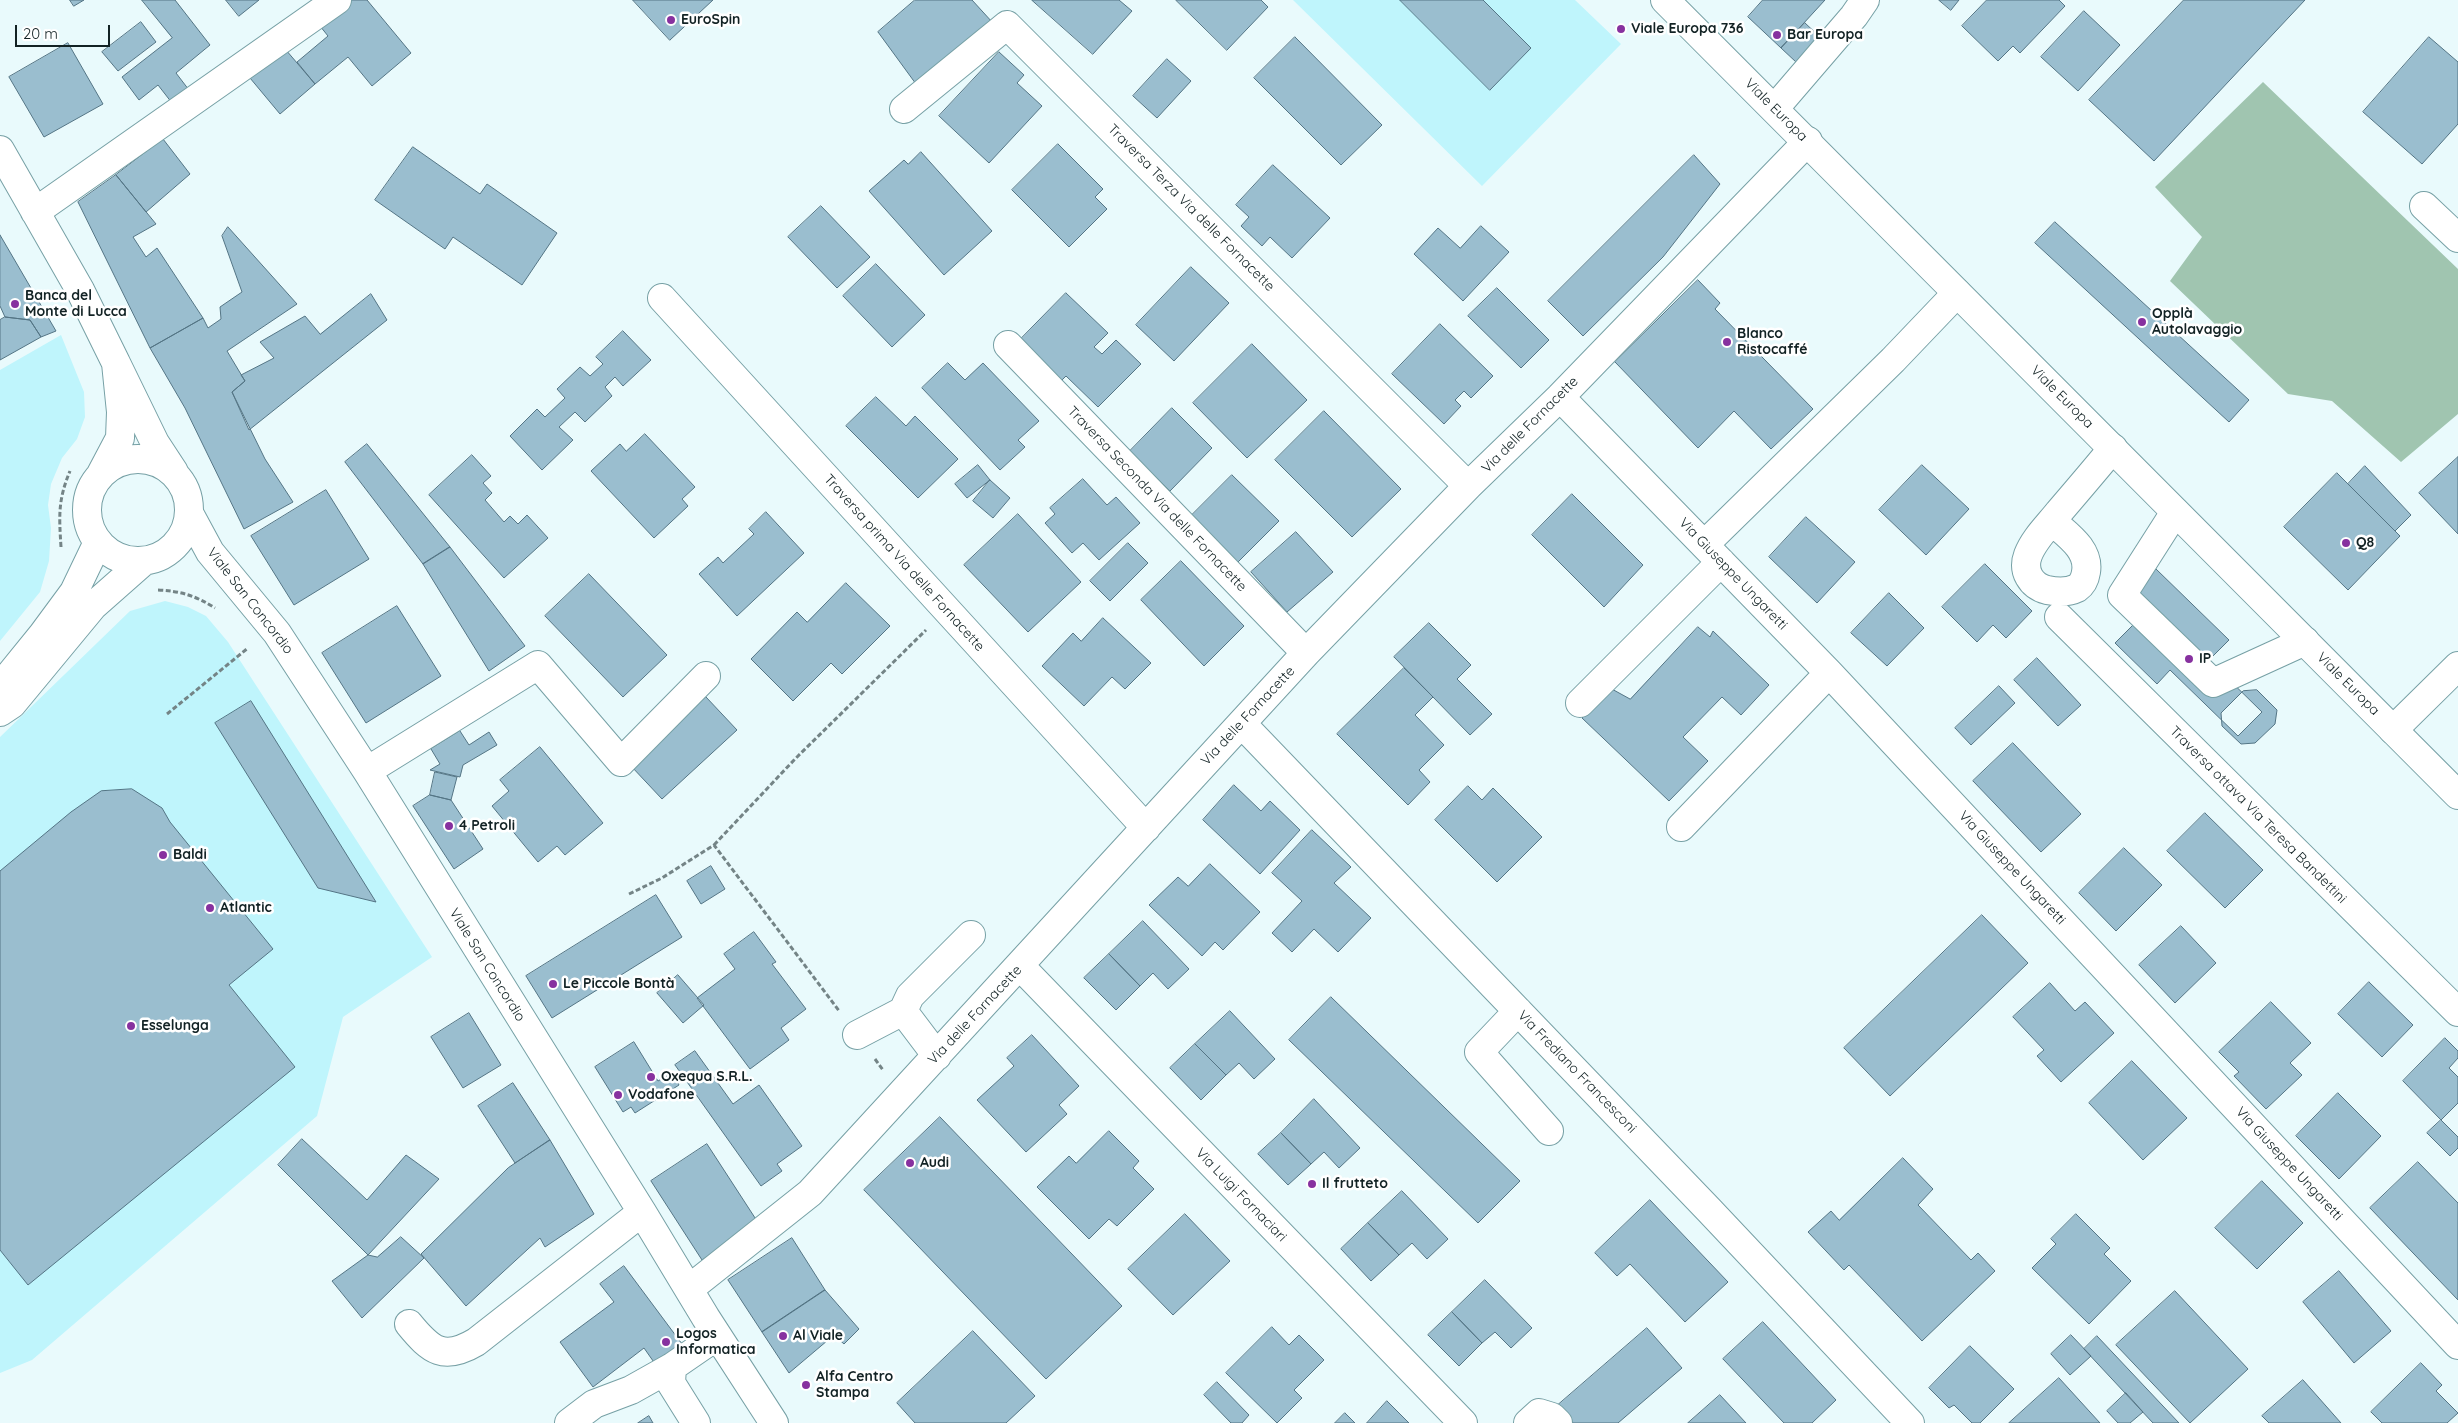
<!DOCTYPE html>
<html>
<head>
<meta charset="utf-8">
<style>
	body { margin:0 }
	#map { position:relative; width:2458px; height:1423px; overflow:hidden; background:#e9fafc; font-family:Quicksand,sans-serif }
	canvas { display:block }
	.scale { position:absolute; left:15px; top:25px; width:95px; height:22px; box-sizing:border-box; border:2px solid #122224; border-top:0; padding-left:6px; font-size:15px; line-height:18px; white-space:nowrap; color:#122224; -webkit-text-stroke:4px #fff; paint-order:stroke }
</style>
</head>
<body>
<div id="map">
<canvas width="2458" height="1423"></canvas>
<div class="scale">20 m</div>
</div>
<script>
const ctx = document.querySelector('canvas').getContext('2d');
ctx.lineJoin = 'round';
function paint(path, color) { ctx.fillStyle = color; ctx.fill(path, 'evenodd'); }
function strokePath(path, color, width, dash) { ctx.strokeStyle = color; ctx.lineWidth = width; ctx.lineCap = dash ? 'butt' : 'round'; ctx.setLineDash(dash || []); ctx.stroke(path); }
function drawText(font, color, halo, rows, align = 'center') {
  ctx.font = font + ' Quicksand,sans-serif'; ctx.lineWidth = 5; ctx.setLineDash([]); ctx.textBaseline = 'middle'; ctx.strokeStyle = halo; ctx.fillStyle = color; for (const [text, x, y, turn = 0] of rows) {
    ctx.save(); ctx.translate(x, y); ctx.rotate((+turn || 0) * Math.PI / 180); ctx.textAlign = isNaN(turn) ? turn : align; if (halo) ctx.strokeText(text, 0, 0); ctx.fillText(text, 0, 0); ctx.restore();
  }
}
const built = new Path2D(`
	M 1293,0 L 1575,0 L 1621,44 L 1482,186 Z
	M 61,335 L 84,392 L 85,417 L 77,439 L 62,458 L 51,484 L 48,505 L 51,528 L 49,561 L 40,592 L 0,641 L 0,370 Z
	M 165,601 L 188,607 L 206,616 L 228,642 L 432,957 L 343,1017 L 317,1116 L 32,1360 L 0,1373 L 0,737 L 130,611 Z`);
const forest = new Path2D(`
	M 2263,82 L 2458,269 L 2458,414 L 2401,462 L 2332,401 L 2288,394 L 2170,281 L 2202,237 L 2155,187 Z`);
const building = new Path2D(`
	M 70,0 L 84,0 L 74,6 Z
	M 142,0 L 175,0 L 210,45 L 176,73 L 189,90 L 172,103 L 158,85 L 139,100 L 122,77 L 172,38 Z
	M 226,0 L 259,0 L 239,16 Z
	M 351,0 L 367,0 L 411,53 L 372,86 L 348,57 L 315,84 L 297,62 L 328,36 L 320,26 Z
	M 633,0 L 713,0 L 670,40 Z
	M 915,0 L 972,0 L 993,23 L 916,84 L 878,32 Z
	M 1032,0 L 1119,0 L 1132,11 L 1093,54 Z
	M 1176,0 L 1261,0 L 1268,7 L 1227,50 Z
	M 1400,0 L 1483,0 L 1531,48 L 1490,90 Z
	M 1763,0 L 1825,0 L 1781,48 L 1748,17 Z
	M 1939,0 L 1959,0 L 1951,10 Z
	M 1987,0 L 2059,0 L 2065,6 L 2020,53 L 2013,46 L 1998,61 L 1962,26 Z
	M 2184,0 L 2305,0 L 2154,161 L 2089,100 Z
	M 2084,11 L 2120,45 L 2078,91 L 2041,57 Z
	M 141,22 L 156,42 L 118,71 L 102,52 Z
	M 1805,23 L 1820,37 L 1796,62 L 1781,48 Z
	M 1295,37 L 1382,125 L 1341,165 L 1254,78 Z
	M 2429,37 L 2458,62 L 2458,124 L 2422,164 L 2363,112 Z
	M 68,43 L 103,104 L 44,137 L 9,77 Z
	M 280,43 L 315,84 L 280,114 L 245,72 Z
	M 999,52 L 1024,75 L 1017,83 L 1042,106 L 989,163 L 939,116 Z
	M 1167,59 L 1191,81 L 1157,118 L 1133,96 Z
	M 163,139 L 190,174 L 146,212 L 116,175 Z
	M 1058,144 L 1103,189 L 1095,197 L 1107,209 L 1069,247 L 1012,190 Z
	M 413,147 L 480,194 L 487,184 L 557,233 L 522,285 L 453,237 L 445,249 L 375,200 Z
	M 921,152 L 992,231 L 944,275 L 869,191 L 904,160 L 908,164 Z
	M 1694,155 L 1720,184 L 1663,257 L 1583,336 L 1548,301 Z
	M 1273,165 L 1330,218 L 1292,258 L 1270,237 L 1262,246 L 1241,226 L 1249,217 L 1236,205 Z
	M 116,175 L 156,224 L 133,237 L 146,257 L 157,248 L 203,318 L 150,348 L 78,202 Z
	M 821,206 L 870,257 L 837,288 L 788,237 Z
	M 2055,222 L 2249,400 L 2229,422 L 2035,243 Z
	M 1481,226 L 1509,252 L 1463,301 L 1414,254 L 1438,228 L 1460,248 Z
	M 228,227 L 297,304 L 227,351 L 245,381 L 232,392 L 265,459 L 293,502 L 244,529 L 185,408 L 150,348 L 203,318 L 208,328 L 221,319 L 220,307 L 242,292 L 222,236 Z
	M 0,235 L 56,331 L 41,337 L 30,320 L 5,317 L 0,306 Z
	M 876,264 L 925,315 L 892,347 L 843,296 Z
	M 1191,267 L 1229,303 L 1174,361 L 1136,325 Z
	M 1698,280 L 1720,303 L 1715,309 L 1813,409 L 1771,449 L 1734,411 L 1698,448 L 1615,362 Z
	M 1497,288 L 1549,340 L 1521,368 L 1468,316 Z
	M 1066,293 L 1108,333 L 1094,347 L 1102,354 L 1116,340 L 1141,364 L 1098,407 L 1066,376 L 1055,387 L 1014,346 Z
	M 371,294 L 387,320 L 249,430 L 232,392 L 245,381 L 241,375 L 274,358 L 260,342 L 305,316 L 320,334 Z
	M 5,317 L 30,320 L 41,337 L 0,360 L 0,320 Z
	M 1440,324 L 1493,376 L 1471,398 L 1464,391 L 1455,400 L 1461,406 L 1444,424 L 1392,374 Z
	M 623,331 L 651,360 L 623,386 L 615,377 L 605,387 L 612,396 L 585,422 L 575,412 L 559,427 L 573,440 L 542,470 L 510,436 L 537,409 L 545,417 L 565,398 L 557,389 L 580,367 L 590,376 L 603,364 L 596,357 Z
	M 1252,344 L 1307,400 L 1247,458 L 1193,403 Z
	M 948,363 L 965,380 L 983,363 L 1039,421 L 1018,440 L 1025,447 L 1000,470 L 922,388 Z
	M 876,397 L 906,426 L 915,416 L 958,459 L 918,498 L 846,426 Z
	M 1172,408 L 1212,448 L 1170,491 L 1130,451 Z
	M 1324,411 L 1401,489 L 1352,537 L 1275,460 Z
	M 645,434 L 695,487 L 682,499 L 688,506 L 654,538 L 591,471 L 620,444 L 626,451 Z
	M 367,444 L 450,547 L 423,564 L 345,462 Z
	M 472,455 L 491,476 L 483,483 L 492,493 L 485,500 L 504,522 L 510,516 L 518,524 L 527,515 L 548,538 L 504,578 L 429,495 Z
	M 2458,457 L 2458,534 L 2419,493 Z
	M 978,465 L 990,480 L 967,498 L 955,484 Z
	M 1922,465 L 1969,509 L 1926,555 L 1879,510 Z
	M 2365,466 L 2411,515 L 2395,531 L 2348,484 Z
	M 2337,473 L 2400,536 L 2348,590 L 2284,527 Z
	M 1232,475 L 1279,521 L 1232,568 L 1185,522 Z
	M 1083,479 L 1107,505 L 1116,497 L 1140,523 L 1099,560 L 1083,543 L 1072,553 L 1045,523 L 1055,514 L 1050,508 Z
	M 990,480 L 1010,498 L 993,518 L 973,501 Z
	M 326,490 L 369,559 L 294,605 L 251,536 Z
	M 1572,494 L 1643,565 L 1604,607 L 1532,535 Z
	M 766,512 L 804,553 L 737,616 L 699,574 L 718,557 L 723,563 L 754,534 L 749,529 Z
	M 1018,514 L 1081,582 L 1028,632 L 964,565 Z
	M 1806,517 L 1855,562 L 1817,603 L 1769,557 Z
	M 1296,532 L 1333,572 L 1287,612 L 1251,572 Z
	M 1128,543 L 1148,563 L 1110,601 L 1090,581 Z
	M 450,547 L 525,646 L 489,671 L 423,564 Z
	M 1181,561 L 1244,626 L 1204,666 L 1141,600 Z
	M 1985,564 L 2032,611 L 2006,638 L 1993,625 L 1977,642 L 1942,607 Z
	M 2156,569 L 2229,640 L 2209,660 L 2262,712 L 2238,736 L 2170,670 L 2157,684 L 2115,643 L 2141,617 L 2124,601 Z
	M 589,574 L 667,655 L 623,697 L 545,616 Z
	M 846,583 L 890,626 L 842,674 L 831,663 L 793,701 L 751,659 L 797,612 L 807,622 Z
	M 1889,593 L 1924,628 L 1887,666 L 1851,633 Z
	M 397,606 L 441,676 L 366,723 L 322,653 Z
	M 1103,618 L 1151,663 L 1125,689 L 1112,677 L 1084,706 L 1042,666 L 1073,633 L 1081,641 Z
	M 1429,623 L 1471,665 L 1457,679 L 1492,714 L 1470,735 L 1394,657 Z
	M 1698,627 L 1710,637 L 1713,631 L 1769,685 L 1741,715 L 1722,697 L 1683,737 L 1708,761 L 1669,801 L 1582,718 L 1610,688 L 1630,699 Z
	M 2037,658 L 2081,705 L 2058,726 L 2014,680 Z
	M 1404,668 L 1433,697 L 1415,715 L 1444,745 L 1419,770 L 1430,782 L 1408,805 L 1337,734 Z
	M 1999,686 L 2015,703 L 1971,745 L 1955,728 Z
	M 2257,690 L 2277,710 L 2275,724 L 2255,743 L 2241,744 L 2222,726 L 2221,713 L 2243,691 Z
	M 706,697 L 737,730 L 662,799 L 631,766 Z
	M 251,701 L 376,902 L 318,888 L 215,723 Z
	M 460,731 L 469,745 L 489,732 L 497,745 L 463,765 L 460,777 L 430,770 L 440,764 L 431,749 Z
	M 2013,743 L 2081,814 L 2041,852 L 1973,781 Z
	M 540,747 L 603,823 L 565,855 L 557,846 L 538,862 L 492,806 L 509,791 L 500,780 Z
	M 435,772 L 457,777 L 451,800 L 430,795 Z
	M 1234,785 L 1261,811 L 1270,801 L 1300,830 L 1260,874 L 1203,820 Z
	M 1468,786 L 1482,800 L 1493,788 L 1542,837 L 1497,882 L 1435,820 Z
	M 132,789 L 162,808 L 170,822 L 273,949 L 229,985 L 295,1067 L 28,1285 L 0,1250 L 0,871 L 71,812 L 101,791 Z
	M 430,795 L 451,800 L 483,849 L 454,869 L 413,806 Z
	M 2205,813 L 2263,870 L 2225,908 L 2167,851 Z
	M 1312,830 L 1351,867 L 1334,883 L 1371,918 L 1338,952 L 1314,929 L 1292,952 L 1272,933 L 1302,901 L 1272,873 Z
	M 2124,848 L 2162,885 L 2116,931 L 2079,893 Z
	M 1210,864 L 1260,912 L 1223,950 L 1215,942 L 1202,956 L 1149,905 L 1178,877 L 1188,886 Z
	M 711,866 L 725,889 L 701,904 L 687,881 Z
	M 656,895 L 682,937 L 552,1018 L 526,976 Z
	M 1982,915 L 2028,963 L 1890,1096 L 1844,1048 Z
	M 1143,921 L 1189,969 L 1168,989 L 1153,973 L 1140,986 L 1109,954 Z
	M 2181,926 L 2216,963 L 2175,1003 L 2139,965 Z
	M 754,932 L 776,962 L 772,964 L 806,1009 L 781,1028 L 789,1040 L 750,1069 L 697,998 L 735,969 L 724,954 Z
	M 1109,954 L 1140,986 L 1116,1010 L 1084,978 Z
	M 678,975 L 704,1005 L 683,1023 L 657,993 Z
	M 2369,982 L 2413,1025 L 2382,1057 L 2338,1014 Z
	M 2050,983 L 2075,1011 L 2085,1002 L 2114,1033 L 2061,1082 L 2037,1056 L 2044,1050 L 2013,1017 Z
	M 1331,997 L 1520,1181 L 1478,1223 L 1289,1040 Z
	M 2271,1002 L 2311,1043 L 2290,1063 L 2302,1075 L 2266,1109 L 2234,1076 L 2239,1072 L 2219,1052 Z
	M 1230,1011 L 1275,1059 L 1254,1079 L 1239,1063 L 1226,1075 L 1195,1044 Z
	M 469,1013 L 501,1065 L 463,1088 L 431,1037 Z
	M 1032,1035 L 1079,1086 L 1059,1105 L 1067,1114 L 1026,1152 L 977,1100 L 1014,1066 L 1007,1058 Z
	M 2445,1038 L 2458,1051 L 2458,1058 L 2449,1068 L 2458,1077 L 2458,1103 L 2441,1120 L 2403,1081 Z
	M 634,1042 L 658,1081 L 672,1073 L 679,1085 L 635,1113 L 631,1107 L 623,1112 L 595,1067 Z
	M 1195,1044 L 1226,1075 L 1201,1100 L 1170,1068 Z
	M 695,1051 L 733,1104 L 759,1085 L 802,1146 L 777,1164 L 782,1171 L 761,1186 L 675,1065 Z
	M 2132,1061 L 2187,1118 L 2143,1160 L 2089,1103 Z
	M 513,1083 L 550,1140 L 515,1163 L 478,1106 Z
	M 2338,1093 L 2381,1136 L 2339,1179 L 2296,1136 Z
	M 1314,1099 L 1360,1148 L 1339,1168 L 1324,1152 L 1311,1164 L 1281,1133 Z
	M 940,1117 L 1122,1306 L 1046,1379 L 864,1190 Z
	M 2441,1120 L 2458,1137 L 2458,1148 L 2450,1156 L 2427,1133 Z
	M 1109,1131 L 1139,1161 L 1133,1168 L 1154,1189 L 1117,1226 L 1109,1219 L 1089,1239 L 1037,1187 L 1069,1156 L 1076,1163 Z
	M 1281,1133 L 1311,1164 L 1288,1185 L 1258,1154 Z
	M 302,1139 L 367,1200 L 406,1155 L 439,1179 L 368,1255 L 278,1165 Z
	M 550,1140 L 594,1214 L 545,1247 L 540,1238 L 466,1306 L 421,1254 L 508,1168 Z
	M 707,1144 L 759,1224 L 702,1260 L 651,1181 Z
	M 1903,1158 L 1933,1189 L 1918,1205 L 1971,1260 L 1978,1253 L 1995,1271 L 1922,1341 L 1849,1265 L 1844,1270 L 1808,1232 L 1831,1211 L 1839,1220 Z
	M 2418,1162 L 2458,1203 L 2458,1300 L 2370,1208 Z
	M 2262,1181 L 2303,1223 L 2257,1269 L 2215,1228 Z
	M 1402,1191 L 1448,1239 L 1427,1259 L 1412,1243 L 1399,1255 L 1368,1223 Z
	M 1650,1200 L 1728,1282 L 1685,1322 L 1630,1264 L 1617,1276 L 1595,1253 Z
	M 1185,1214 L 1230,1261 L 1173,1315 L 1128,1269 Z
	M 2076,1214 L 2110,1248 L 2104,1254 L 2131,1281 L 2089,1324 L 2032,1268 L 2056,1244 L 2051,1239 Z
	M 1368,1223 L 1399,1255 L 1371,1281 L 1341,1249 Z
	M 401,1237 L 424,1258 L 362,1318 L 332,1281 L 368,1255 L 377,1257 Z
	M 792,1238 L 825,1290 L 762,1332 L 728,1280 Z
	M 624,1266 L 685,1348 L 658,1368 L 644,1348 L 593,1387 L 560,1342 L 614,1302 L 600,1284 Z
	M 2339,1271 L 2391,1331 L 2354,1363 L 2303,1302 Z
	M 1485,1280 L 1532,1328 L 1511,1348 L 1495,1332 L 1482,1343 L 1452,1312 Z
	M 825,1290 L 859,1329 L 844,1344 L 834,1335 L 789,1373 L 762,1332 Z
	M 2175,1291 L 2248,1369 L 2190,1423 L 2116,1345 Z
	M 1452,1312 L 1482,1343 L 1459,1366 L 1428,1335 Z
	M 1763,1322 L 1836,1400 L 1812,1423 L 1784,1423 L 1723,1359 Z
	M 1272,1327 L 1289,1345 L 1299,1335 L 1324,1360 L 1294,1390 L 1302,1398 L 1277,1423 L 1226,1373 Z
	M 1647,1328 L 1682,1368 L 1618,1423 L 1573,1423 L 1558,1405 Z
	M 973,1331 L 1035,1396 L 1006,1423 L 915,1423 L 897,1403 Z
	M 2071,1335 L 2091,1356 L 2070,1375 L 2051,1354 Z
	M 2097,1336 L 2179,1423 L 2153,1423 L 2084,1349 Z
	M 1970,1346 L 2014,1389 L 1980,1423 L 1972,1423 L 1954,1405 L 1949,1408 L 1929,1388 Z
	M 2421,1363 L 2442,1385 L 2436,1391 L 2458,1413 L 2447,1423 L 2382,1423 L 2371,1412 Z
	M 2059,1378 L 2100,1423 L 2009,1423 Z
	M 2303,1380 L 2341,1423 L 2269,1423 L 2262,1416 Z
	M 1217,1382 L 1249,1415 L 1242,1423 L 1231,1423 L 1204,1395 Z
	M 2126,1393 L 2143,1412 L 2130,1423 L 2118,1423 L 2107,1411 Z
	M 1720,1395 L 1746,1423 L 1688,1423 Z
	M 1387,1401 L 1409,1423 L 1367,1423 Z
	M 1345,1413 L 1355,1423 L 1335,1423 Z
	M 649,1416 L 653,1423 L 638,1423 Z`);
const path = new Path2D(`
	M 61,547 C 59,515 58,500 70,471
	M 158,590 C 181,591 196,596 215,608
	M 167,714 L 248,648
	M 714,845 L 795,759 L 926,630
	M 629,894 L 662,878 L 714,845 L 840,1012
	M 875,1059 L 883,1070`);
const minor = new Path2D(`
	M 1775,108 L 1854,16 L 1865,0
	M 904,109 L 1007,25 L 1468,486
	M 0,150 L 80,290 L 116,363
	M 2424,206 L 2458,238
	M 35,212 L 337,0
	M 662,298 L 1146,828
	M 1008,345 L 1306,653
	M 1560,397 L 1829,673 L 2458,1345
	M87 510a51 51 0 1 1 102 0a51 51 0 1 1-102 0Z
	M 101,474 L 120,438 L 121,412 L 116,363 L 155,443 L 174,472
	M 2175,512 L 2122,595 L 2213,683 L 2305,641
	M 190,515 L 210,552 L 277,633 L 367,771 L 642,1212 L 706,1318 L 774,1423
	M 2052,521 C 2066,534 2090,549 2086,572 C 2085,579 2083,584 2077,588 C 2067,593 2057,592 2047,590 C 2031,586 2022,571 2028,555 C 2034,539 2048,526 2059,512 C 2077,491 2095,470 2113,448
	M 1705,544 L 1893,360 L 1957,293
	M 2059,617 L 2458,1012
	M 0,687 L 43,634 L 74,592 L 98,542
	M 1580,703 L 1721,562
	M 0,712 L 12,704 L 93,606 L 144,561
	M 1242,724 L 1709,1210 L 1910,1423
	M 2393,730 L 2458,666
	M 367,771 L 538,665 L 621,762 L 706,676
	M 1681,827 L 1829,673
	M 1020,966 L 1463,1423
	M 1518,1011 L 1479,1052 L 1549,1131
	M 857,1035 L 903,1011
	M 937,1056 L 903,1011 L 910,996 L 971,935
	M 689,1289 L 810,1193 L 1306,653 L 1468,486 L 1560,397 L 1808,141
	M 409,1324 C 431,1351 444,1361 476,1342 L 642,1212
	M 672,1367 L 671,1383 L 696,1423
	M 569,1423 L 594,1404 L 631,1390 L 672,1367 L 717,1336
	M 1528,1423 L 1539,1413 L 1552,1417 L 1558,1423`);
const major = new Path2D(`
	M 1665,0 L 2458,795`);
const markers = [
	[671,20,5,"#87319f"],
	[1621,29,5,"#87319f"],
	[1777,35,5,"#87319f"],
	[15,304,5,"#87319f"],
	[2142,322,5,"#87319f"],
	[1727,342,5,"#87319f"],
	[2346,543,5,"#87319f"],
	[2189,659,5,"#87319f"],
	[449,826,5,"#87319f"],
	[163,855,5,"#87319f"],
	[210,908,5,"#87319f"],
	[553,984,5,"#87319f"],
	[131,1026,5,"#87319f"],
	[651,1077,5,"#87319f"],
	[618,1095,5,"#87319f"],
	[910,1163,5,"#87319f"],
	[1312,1184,5,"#87319f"],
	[783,1336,5,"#87319f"],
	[666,1342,5,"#87319f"],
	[806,1385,5,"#87319f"]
];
const poiNames = [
	["EuroSpin",681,20],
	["Viale Europa 736",1631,29],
	["Bar Europa",1787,35],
	["Banca del",25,296],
	["Monte di Lucca",25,312],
	["Opplà",2152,314],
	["Autolavaggio",2152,330],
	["Blanco",1737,334],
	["Ristocaffé",1737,350],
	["Q8",2356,543],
	["IP",2199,659],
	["4 Petroli",459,826],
	["Baldi",173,855],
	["Atlantic",220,908],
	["Le Piccole Bontà",563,984],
	["Esselunga",141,1026],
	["Oxequa S.R.L.",661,1077],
	["Vodafone",628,1095],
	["Audi",920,1163],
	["Il frutteto",1322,1184],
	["Logos",676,1334],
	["Informatica",676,1350],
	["Al Viale",793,1336],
	["Alfa Centro",816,1377],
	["Stampa",816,1393]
];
const streetNames = [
	["Viale Europa",1776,110,45],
	["Traversa Terza Via delle Fornacette",1191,208,45],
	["Viale Europa",2062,397,45],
	["Via delle Fornacette",1530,425,-45],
	["Traversa Seconda Via delle Fornacette",1157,499,46],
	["Traversa prima Via delle Fornacette",904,563,48],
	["Via Giuseppe Ungaretti",1733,574,46],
	["Viale San Concordio",250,601,52],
	["Viale Europa",2348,684,45],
	["Via delle Fornacette",1248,716,-47],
	["Traversa ottava Via Teresa Bandettini",2258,815,45],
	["Via Giuseppe Ungaretti",2012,868,47],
	["Viale San Concordio",487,965,58],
	["Via delle Fornacette",975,1015,-47],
	["Via Frediano Francesconi",1577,1072,46],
	["Via Giuseppe Ungaretti",2289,1164,47],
	["Via Luigi Fornaciari",1241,1195,46]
];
paint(built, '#bff5fc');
paint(forest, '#a0c5b0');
paint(building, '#9abecf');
strokePath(building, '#547585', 1);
strokePath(minor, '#76a0a5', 30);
strokePath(major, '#76a0a5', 30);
strokePath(path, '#748486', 3, [5, 2.5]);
strokePath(minor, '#fff', 28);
strokePath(major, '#fff', 28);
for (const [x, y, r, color] of markers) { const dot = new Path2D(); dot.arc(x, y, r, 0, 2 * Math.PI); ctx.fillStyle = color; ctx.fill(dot); strokePath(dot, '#fff', 2); }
drawText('bold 14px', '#122224', '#fff', poiNames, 'left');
drawText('14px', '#122224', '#fff', streetNames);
</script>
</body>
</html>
